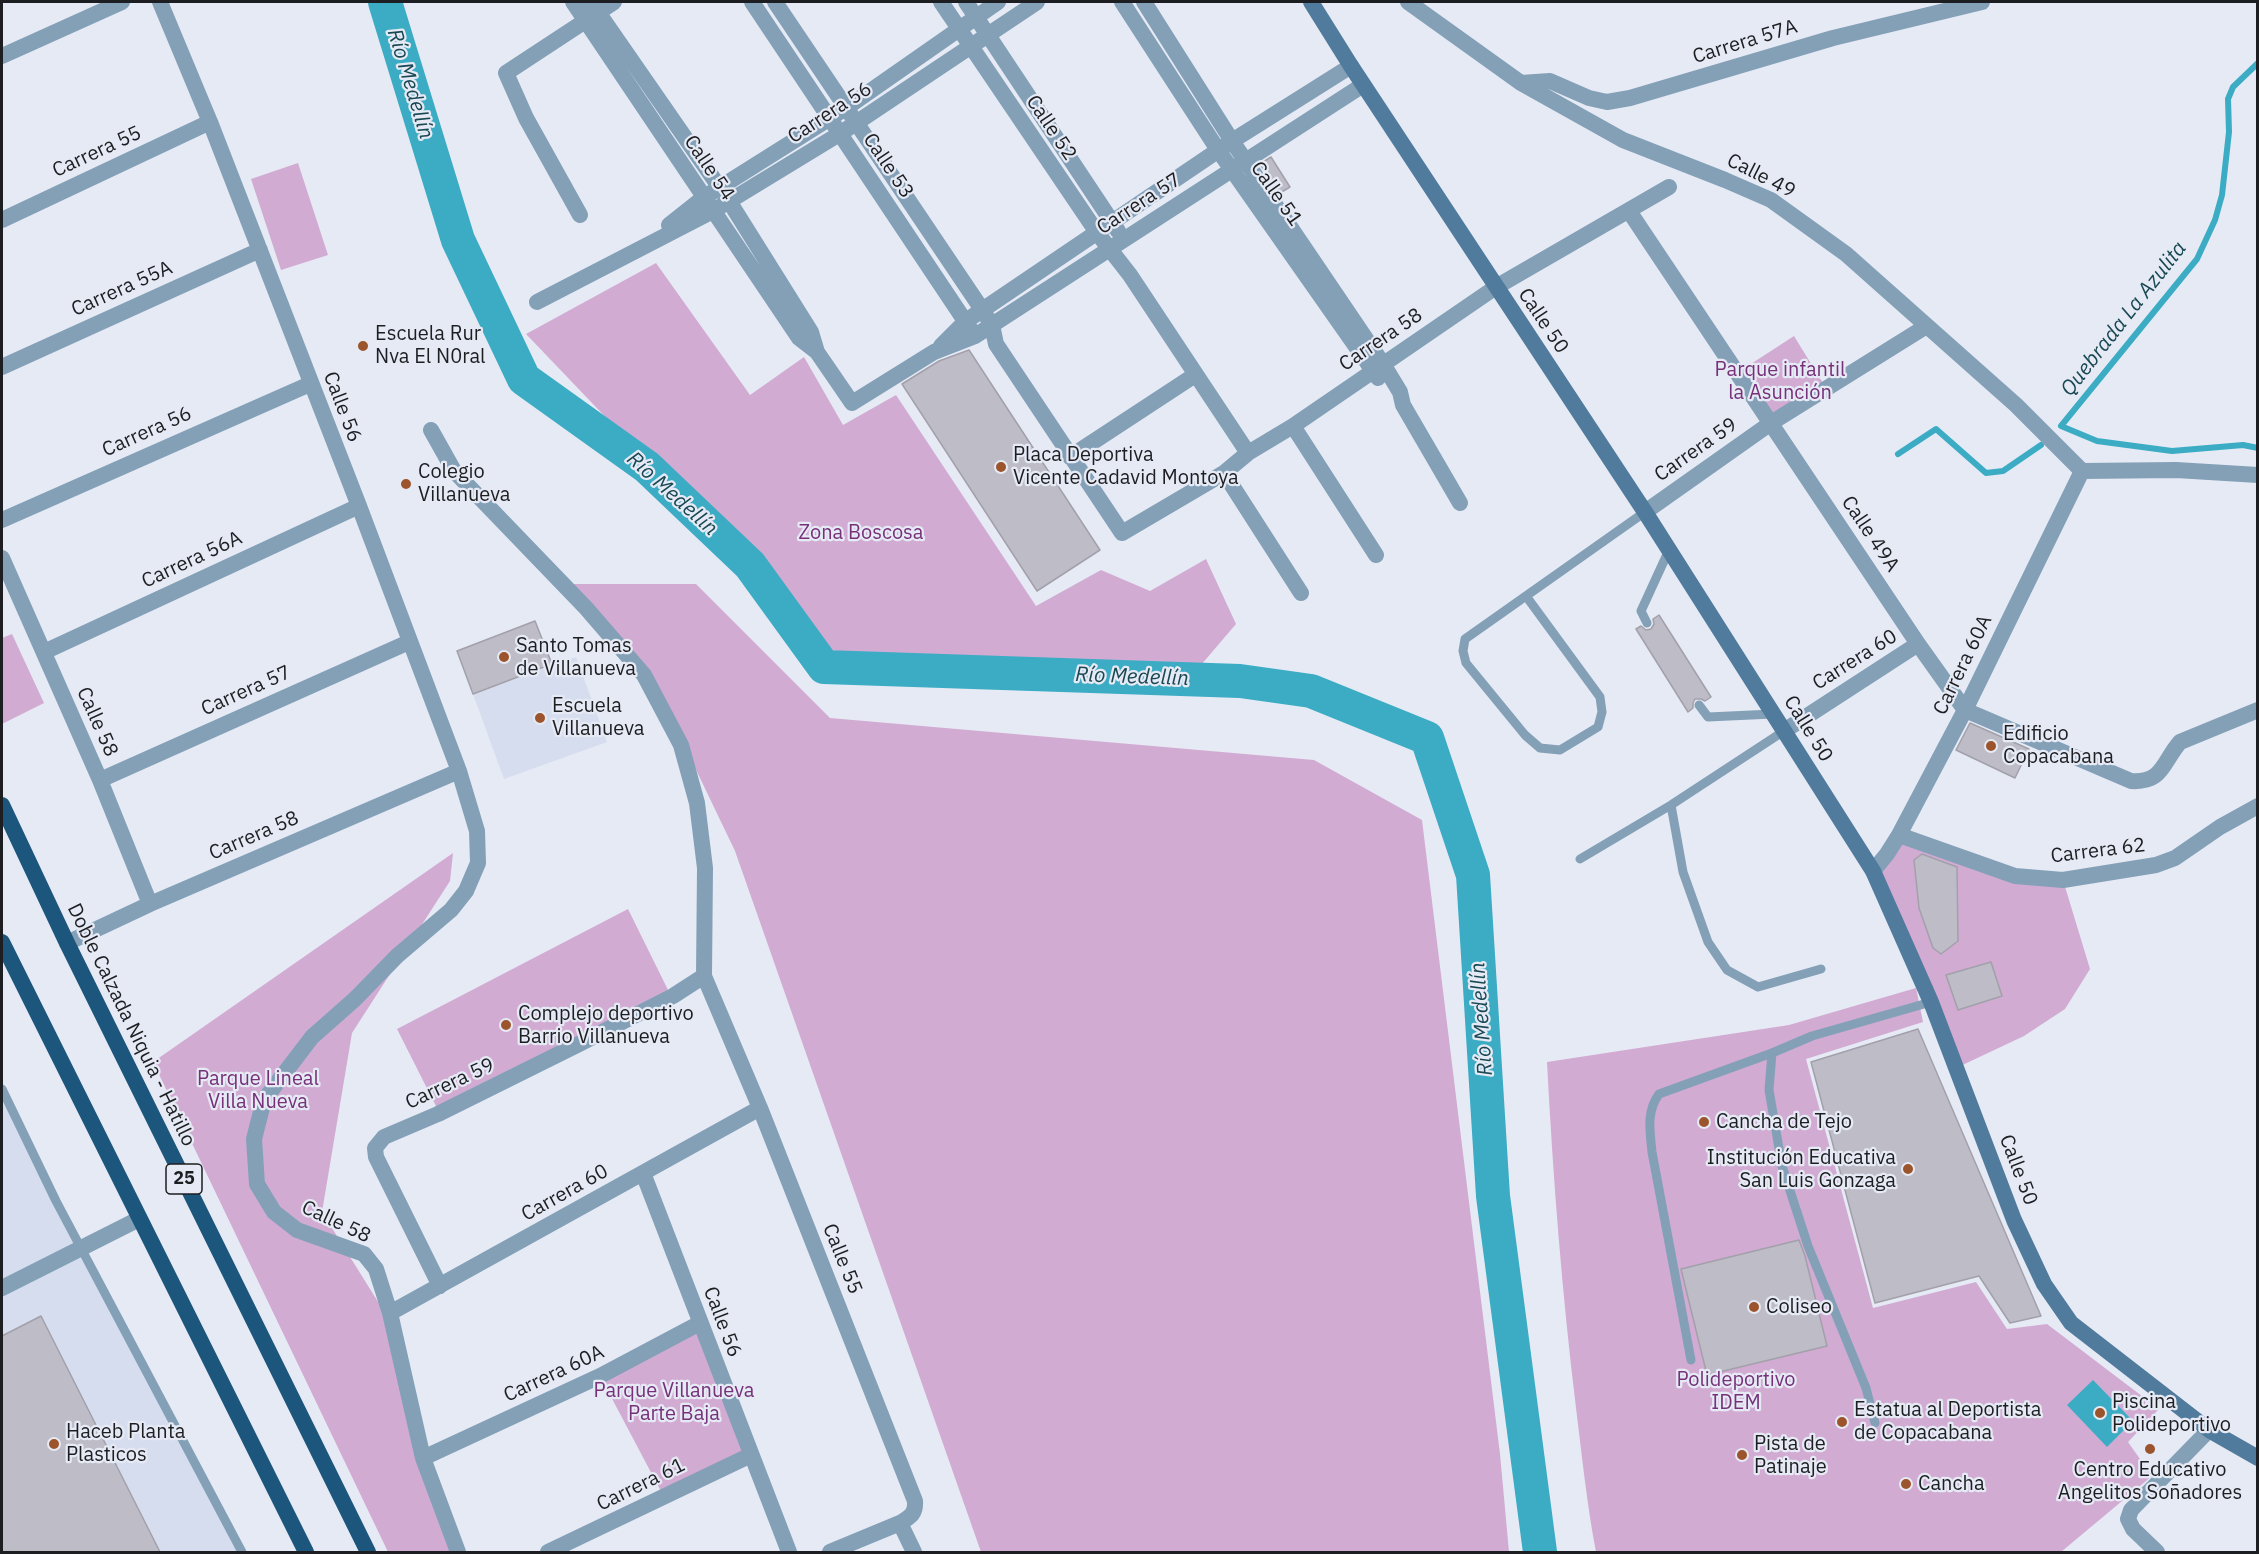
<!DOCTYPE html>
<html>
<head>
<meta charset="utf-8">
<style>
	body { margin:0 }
	#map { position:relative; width:2259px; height:1554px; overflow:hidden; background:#e6eaf5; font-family:"IBM Plex Sans",sans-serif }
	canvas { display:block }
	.frame { position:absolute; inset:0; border:3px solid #1d1e22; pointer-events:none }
</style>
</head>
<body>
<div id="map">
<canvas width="2259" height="1554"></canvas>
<div class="frame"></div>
</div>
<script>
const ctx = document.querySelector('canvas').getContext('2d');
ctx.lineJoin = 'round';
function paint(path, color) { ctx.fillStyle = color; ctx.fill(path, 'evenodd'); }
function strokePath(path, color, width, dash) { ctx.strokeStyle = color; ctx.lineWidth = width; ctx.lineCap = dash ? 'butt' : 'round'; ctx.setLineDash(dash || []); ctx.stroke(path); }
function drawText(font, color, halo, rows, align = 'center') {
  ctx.font = font + ' "IBM Plex Sans",sans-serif'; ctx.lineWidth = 4.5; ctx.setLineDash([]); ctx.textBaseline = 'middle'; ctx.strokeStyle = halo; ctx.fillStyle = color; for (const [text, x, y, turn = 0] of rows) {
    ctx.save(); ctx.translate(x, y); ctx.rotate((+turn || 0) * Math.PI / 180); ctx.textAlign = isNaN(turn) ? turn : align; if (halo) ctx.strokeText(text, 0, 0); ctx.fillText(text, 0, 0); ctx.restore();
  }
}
const built = new Path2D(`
	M 576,657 L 607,742 L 504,779 L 473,694 Z
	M 2,1087 L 242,1552 L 2,1552 Z`);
const green = new Path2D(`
	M 298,163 L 328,255 L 281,270 L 251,179 Z
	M 656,263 L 750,395 L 804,357 L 843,425 L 896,395 L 1036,606 L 1101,570 L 1150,591 L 1206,559 L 1236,624 L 1201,665 L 838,660 L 526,334 Z
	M 1794,336 L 1826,388 L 1771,423 L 1737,373 Z
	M 568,584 L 696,584 L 830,718 L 1314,760 L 1422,820 L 1500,1454 L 1509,1552 L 981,1552 L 735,851 L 651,676 Z
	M 12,634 L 44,703 L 2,724 L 2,638 Z
	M 1899,835 L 2015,876 L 2063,880 L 2090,969 L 2065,1009 L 2024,1036 L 1954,1069 L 1873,871 Z
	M 453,853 L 450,881 L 352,1033 L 322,1212 L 380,1305 L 454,1552 L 388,1552 L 153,1062 Z
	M 628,909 L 670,994 L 439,1112 L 397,1029 Z
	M 1916,988 L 1923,1022 L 1806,1059 L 1873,1308 L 1976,1282 L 2007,1329 L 2047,1324 L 2159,1409 L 2128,1442 L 2152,1476 L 2061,1552 L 1596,1552 C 1587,1505 1582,1456 1576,1408 C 1562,1293 1553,1178 1547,1062 L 1789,1025 Z
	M 700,1323 L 751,1455 L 664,1497 L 600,1376 Z`);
const water = new Path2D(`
	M 2093,1380 L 2133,1421 L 2107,1447 L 2067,1405 Z`);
const stream = new Path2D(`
	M 2258,63 L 2233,87 L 2228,99 L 2229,132 L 2222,195 L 2215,220 L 2197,259 L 2061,426 L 2097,441 L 2172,451 L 2243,445 L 2258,448
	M 1898,454 L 1936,429 L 1986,473 L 2003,471 L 2041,445`);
const river = new Path2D(`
	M 385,2 L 458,240 L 524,379 L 647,467 L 750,565 L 824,667 L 1240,681 L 1311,691 L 1427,738 L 1473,875 L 1493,1196 L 1540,1552`);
const building = new Path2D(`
	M 1271,157 L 1290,187 L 1280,193 L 1260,164 Z
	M 969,350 L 1100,550 L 1037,591 L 902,384 L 939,361 Z
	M 1659,615 L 1711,697 L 1705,701 L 1701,699 L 1695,699 L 1693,703 L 1693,708 L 1688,712 L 1636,629 L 1641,626 L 1646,630 L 1651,629 L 1654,624 L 1653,619 Z
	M 535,621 L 552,664 L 473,694 L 457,651 Z
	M 1970,723 L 2029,749 L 2015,778 L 1956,750 Z
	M 1922,854 L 1957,867 L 1958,941 L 1941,954 L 1933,948 L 1919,908 L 1914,860 Z
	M 1991,962 L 2002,996 L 1958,1010 L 1946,975 Z
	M 1918,1029 L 2041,1316 L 2010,1323 L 1979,1276 L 1875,1303 L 1811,1062 Z
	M 1799,1240 L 1805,1256 L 1827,1346 L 1707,1375 L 1681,1269 Z
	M 41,1316 L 160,1552 L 2,1552 L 2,1336 Z`);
const service = new Path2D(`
	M 1526,596 L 1600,697 L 1602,712 L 1598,727 L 1560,750 L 1540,748 L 1525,735 L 1466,663 L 1463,651 L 1465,639 L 1645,512
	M 1647,623 L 1641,611 L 1669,550
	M 1699,705 L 1708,717 L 1773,714
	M 1671,805 L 1683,872 L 1708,942 L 1727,970 L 1758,987 L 1821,969
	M 1580,859 L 1671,805 L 1784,731
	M 2,1089 L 56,1201 L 242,1552
	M 1691,1360 L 1652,1152 C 1650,1131 1646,1112 1659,1094 L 1772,1053
	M 1875,1423 L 1866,1388 L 1808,1246 L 1782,1166 L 1769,1090 L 1772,1053 L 1812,1036 L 1931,1002`);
const minor = new Path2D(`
	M 160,2 L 210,122 L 359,506 L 459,771 L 477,831 L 478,863 L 466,891 L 451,910 L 397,956 L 355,999 L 312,1037 L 264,1100 L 254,1139 L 257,1184 L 274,1212 L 297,1230 L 364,1254 L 376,1269 L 390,1313 L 423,1458 L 458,1552
	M 573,2 L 799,338 L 817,352
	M 591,2 L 729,201 L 811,332 L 817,352 L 852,403 L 934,352 L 975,336 L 1363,85
	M 752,2 L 971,330
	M 775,2 L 983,311 L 992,325 L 996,344 L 1122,533 L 1224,473 L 1248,453 L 1293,426 L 1496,287 L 1669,187
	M 941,2 L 1098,234 L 1130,275 L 1248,453
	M 966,2 L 1118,231
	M 1122,2 L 1218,150 L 1378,378
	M 1144,2 L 1232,141 L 1383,364 L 1400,392 L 1403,405 L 1460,503
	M 1408,2 L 1521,83 L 1623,140 L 1725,180 L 1771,200 L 1846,254 L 2016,405 L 2082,471
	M 2,56 L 122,2
	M 1521,83 L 1550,81 L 1589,98 L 1607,102 L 1630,98 L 1833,38 L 1982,2
	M 1629,211 L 1918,644 L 1965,710 L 2131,781 C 2163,783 2162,763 2180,742 L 2258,710
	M 580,215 L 526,118 L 506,73 L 614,2
	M 2,220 L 210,122
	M 669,225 L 703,198 L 846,108 L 998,2
	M 537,302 L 713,211 L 841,133 L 1037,2
	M 941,346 L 966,321 L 1232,141 L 1351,66
	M 2,367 L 260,250
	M 1293,426 L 1376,555
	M 431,430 L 454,471 L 586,608 L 644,675 L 681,745 L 697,803 L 705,868 L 704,976 L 760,1108 L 915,1501 C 916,1514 910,1517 900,1523 L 914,1552
	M 1070,457 L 1195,375
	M 2082,471 L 2176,470 L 2258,475
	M 1224,473 L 1301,593
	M 1645,512 L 1771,423 L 1925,327
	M 2,520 L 310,384
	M 2,558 L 100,780 L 150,904
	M 44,652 L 359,506
	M 1784,731 L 1918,644
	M 100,780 L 409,642
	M 1899,835 L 2015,876 L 2063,880 L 2156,865 L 2175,858 L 2220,827 L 2258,806
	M 1873,871 L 1887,854 L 1899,835 L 1965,710 L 2082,471
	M 67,943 L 150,904 L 459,771
	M 643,1173 L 789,1552
	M 440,1286 L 376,1157 L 375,1148 L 384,1137 L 438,1114 L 579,1044 L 673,996 L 704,976
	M 2,1288 L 139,1219
	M 390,1313 L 760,1108
	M 423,1458 L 600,1376 L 700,1323
	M 548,1552 L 751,1455
	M 830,1552 L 900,1523
	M 2157,1552 L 2133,1529 L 2128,1519 L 2131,1510 L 2209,1430`);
const secondary = new Path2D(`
	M 1311,2 L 1351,66 L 1645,512 L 1873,871 L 1931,1002 L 2014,1220 L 2044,1284 L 2071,1323 L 2209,1430 L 2258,1458`);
const trunk = new Path2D(`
	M 2,805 L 67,943 L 368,1552
	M 2,942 L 306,1552`);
const markers = [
	[363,346,6,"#9b542c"],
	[1001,467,6,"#9b542c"],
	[406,484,6,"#9b542c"],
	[504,657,6,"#9b542c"],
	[540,718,6,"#9b542c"],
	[1991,746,6,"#9b542c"],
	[506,1025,6,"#9b542c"],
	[1704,1122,6,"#9b542c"],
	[1908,1169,6,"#9b542c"],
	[1754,1307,6,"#9b542c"],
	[2100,1413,6,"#9b542c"],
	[1842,1422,6,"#9b542c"],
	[54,1444,6,"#9b542c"],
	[2150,1449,6,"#9b542c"],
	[1742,1455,6,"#9b542c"],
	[1906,1484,6,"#9b542c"]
];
const shields = [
	[184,1179,36]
];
const shieldNames = [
	["25",184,1179]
];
const streetNames = [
	["Carrera 57A",1745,42,-17],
	["Carrera 56",830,113,-33],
	["Calle 52",1051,128,56],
	["Carrera 55",97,152,-25],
	["Calle 53",888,166,56],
	["Calle 54",709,168,56],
	["Calle 49",1761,176,27],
	["Calle 51",1276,194,55],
	["Carrera 57",1139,204,-33],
	["Carrera 55A",122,289,-24],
	["Calle 50",1543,321,56],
	["Carrera 58",1381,340,-34],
	["Calle 56",342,407,69],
	["Carrera 56",147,432,-24],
	["Carrera 59",1696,450,-35],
	["Calle 49A",1870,534,56],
	["Carrera 56A",192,560,-25],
	["Carrera 60",1855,660,-32],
	["Carrera 60A",1963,665,-64],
	["Carrera 57",246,691,-24],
	["Calle 58",97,722,66],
	["Calle 50",1808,729,58],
	["Carrera 58",254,836,-23],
	["Carrera 62",2098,851,-7],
	["Doble Calzada Niquia - Hatillo",131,1025,64],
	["Carrera 59",450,1084,-25],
	["Calle 50",2018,1170,69],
	["Carrera 60",565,1193,-29],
	["Calle 58",336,1222,25],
	["Calle 55",842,1259,68],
	["Calle 56",722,1322,69],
	["Carrera 60A",554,1374,-25],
	["Carrera 61",641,1485,-26]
];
const poiNames = [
	["Escuela Rur",375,334],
	["Nva El N0ral",375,357],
	["Placa Deportiva",1013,455],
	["Vicente Cadavid Montoya",1013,478],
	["Colegio",418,472],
	["Villanueva",418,495],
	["Santo Tomas",516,646],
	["de Villanueva",516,669],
	["Escuela",552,706],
	["Villanueva",552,729],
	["Edificio",2003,734],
	["Copacabana",2003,757],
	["Complejo deportivo",518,1014],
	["Barrio Villanueva",518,1037],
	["Cancha de Tejo",1716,1122],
	["Institución Educativa",1896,1158,"right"],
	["San Luis Gonzaga",1896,1181,"right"],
	["Coliseo",1766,1307],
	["Piscina",2112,1402],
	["Polideportivo",2112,1425],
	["Estatua al Deportista",1854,1410],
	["de Copacabana",1854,1433],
	["Haceb Planta",66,1432],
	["Plasticos",66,1455],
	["Pista de",1754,1444],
	["Patinaje",1754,1467],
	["Centro Educativo",2150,1470,"center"],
	["Angelitos Soñadores",2150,1493,"center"],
	["Cancha",1918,1484]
];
const parkNames = [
	["Parque infantil",1780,370],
	["la Asunción",1780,393],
	["Zona Boscosa",861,533],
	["Parque Lineal",258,1079],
	["Villa Nueva",258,1102],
	["Polideportivo",1736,1380],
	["IDEM",1736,1403],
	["Parque Villanueva",674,1391],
	["Parte Baja",674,1414]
];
const waterNames = [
	["Río Medellín",410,84,73],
	["Quebrada La Azulita",2124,319,-52],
	["Río Medellín",672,494,42],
	["Río Medellín",1132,677,2],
	["Río Medellín",1482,1019,-94]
];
paint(built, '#d6ddee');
paint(green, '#d2abd3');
paint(water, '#3bacc4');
strokePath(stream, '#3bacc4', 6);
strokePath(river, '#3bacc4', 34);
paint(building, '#bebcc6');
strokePath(building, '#a2a0aa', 1.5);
strokePath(service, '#83a0b7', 9);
strokePath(minor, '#83a0b7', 16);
strokePath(secondary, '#507b9d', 16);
strokePath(trunk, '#1d567c', 16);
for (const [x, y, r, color] of markers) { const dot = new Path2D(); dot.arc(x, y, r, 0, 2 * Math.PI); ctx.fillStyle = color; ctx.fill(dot); strokePath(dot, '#e6eaf5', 2); }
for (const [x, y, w] of shields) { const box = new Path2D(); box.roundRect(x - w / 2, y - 15, w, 30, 4.5); ctx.fillStyle = '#e6eaf5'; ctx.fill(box); strokePath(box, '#1d1e22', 1.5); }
drawText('bold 18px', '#1d1e22', null, shieldNames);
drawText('20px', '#1d1e22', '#e6eaf5', streetNames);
drawText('20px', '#1d1e22', '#e6eaf5', poiNames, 'left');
drawText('20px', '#763179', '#e6eaf5', parkNames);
drawText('italic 21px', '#184853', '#e6eaf5', waterNames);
</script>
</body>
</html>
